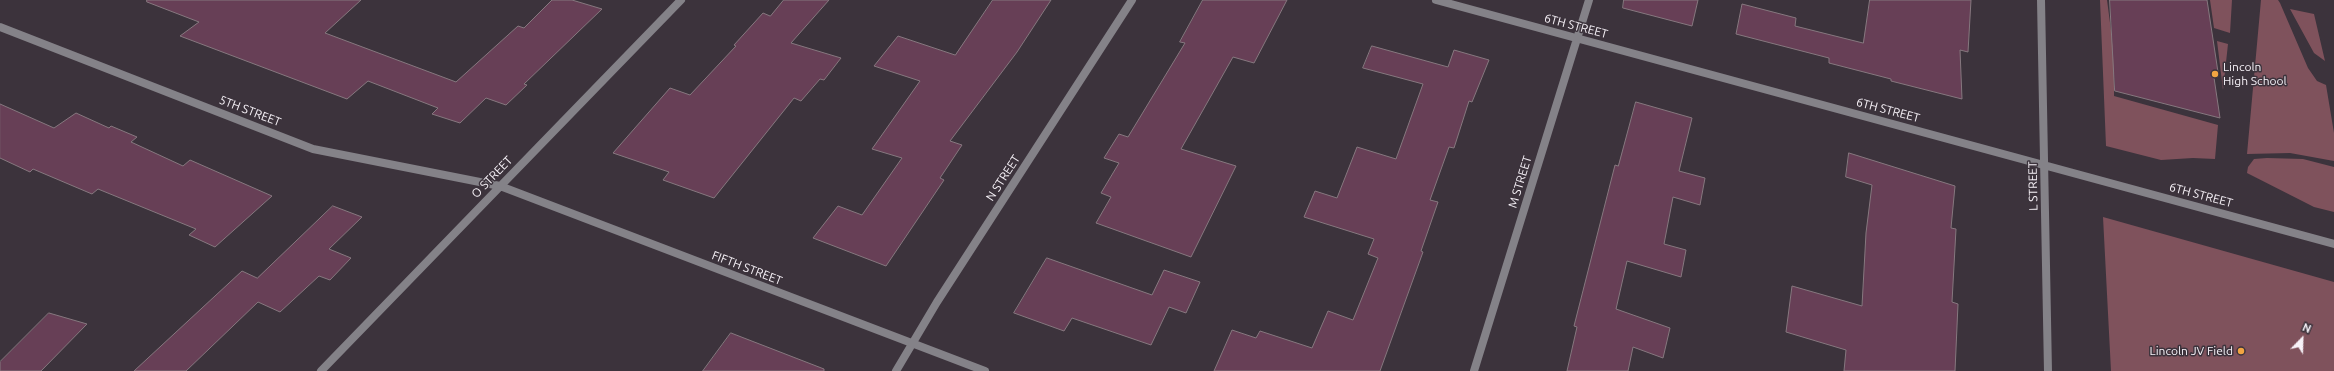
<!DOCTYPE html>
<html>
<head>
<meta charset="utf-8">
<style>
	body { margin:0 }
	#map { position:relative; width:2334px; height:371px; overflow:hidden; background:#3c333c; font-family:Ubuntu,sans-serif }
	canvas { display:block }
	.north { position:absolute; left:2282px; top:319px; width:40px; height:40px; -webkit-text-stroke:3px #3c333c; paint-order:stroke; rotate:23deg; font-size:11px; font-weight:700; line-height:16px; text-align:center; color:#f7f2f8 }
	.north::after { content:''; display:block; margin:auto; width:14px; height:18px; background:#f7f2f8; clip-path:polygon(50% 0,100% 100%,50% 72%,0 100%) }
</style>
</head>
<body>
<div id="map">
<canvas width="2334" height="371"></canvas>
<div class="north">N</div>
</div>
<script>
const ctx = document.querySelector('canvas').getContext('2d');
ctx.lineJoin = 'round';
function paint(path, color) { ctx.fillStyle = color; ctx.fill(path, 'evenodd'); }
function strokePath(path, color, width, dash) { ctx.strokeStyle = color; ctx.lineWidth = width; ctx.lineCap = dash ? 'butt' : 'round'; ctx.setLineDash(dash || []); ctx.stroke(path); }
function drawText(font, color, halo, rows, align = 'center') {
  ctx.font = font + ' Ubuntu,sans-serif'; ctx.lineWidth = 3; ctx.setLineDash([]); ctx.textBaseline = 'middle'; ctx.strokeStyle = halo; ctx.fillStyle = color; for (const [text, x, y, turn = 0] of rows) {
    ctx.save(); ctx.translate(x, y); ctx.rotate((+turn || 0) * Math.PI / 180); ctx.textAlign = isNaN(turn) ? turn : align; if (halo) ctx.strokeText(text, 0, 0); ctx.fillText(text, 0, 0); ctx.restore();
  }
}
const green = new Path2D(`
	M 2100,0 L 2107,0 L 2114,53 L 2114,96 L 2218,125 L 2215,159 L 2193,158 L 2161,160 L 2106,146 Z
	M 2210,0 L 2232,0 L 2230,33 L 2214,28 Z
	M 2261,0 L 2278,0 L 2280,3 L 2308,68 L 2317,81 L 2326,85 L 2334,133 L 2334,161 L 2290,153 L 2247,154 Z
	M 2290,9 L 2314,14 L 2325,61 L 2314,53 Z
	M 2217,41 L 2228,44 L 2223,90 Z
	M 2267,158 L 2303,159 L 2334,167 L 2334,212 L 2314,207 L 2247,173 L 2248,167 L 2254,159 Z
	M 2103,217 L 2334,282 L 2334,371 L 2111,371 Z`);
const building = new Path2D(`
	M 147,0 L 361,0 L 325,33 L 456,82 L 518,26 L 524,28 L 552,0 L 572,0 L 602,9 L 524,84 L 527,85 L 506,105 L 486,98 L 460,123 L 432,114 L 438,108 L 368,81 L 347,99 L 180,36 L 199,22 L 147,2 Z
	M 784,0 L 829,0 L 791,43 L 841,58 L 824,80 L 820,79 L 801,101 L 794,98 L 714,198 L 663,180 L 669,172 L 613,153 L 670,88 L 690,95 L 736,46 L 734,45 L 763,13 L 770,16 Z
	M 993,0 L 1051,0 L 1017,52 L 950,141 L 962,145 L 940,178 L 944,180 L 886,266 L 813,238 L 838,206 L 862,215 L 902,158 L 872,149 L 920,81 L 874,66 L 898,36 L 955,55 Z
	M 1203,0 L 1287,0 L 1254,63 L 1233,57 L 1181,149 L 1236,166 L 1191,257 L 1096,223 L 1111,197 L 1101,193 L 1119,163 L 1104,158 L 1119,134 L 1128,137 L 1185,43 L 1180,42 Z
	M 1624,0 L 1698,0 L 1692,26 L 1623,8 Z
	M 1870,0 L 1971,0 L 1968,52 L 1960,50 L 1962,99 L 1891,81 L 1891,79 L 1829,63 L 1829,58 L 1736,34 L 1742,4 L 1796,18 L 1795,26 L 1863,43 Z
	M 2110,0 L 2207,0 L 2218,72 L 2213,71 L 2220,118 L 2115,91 Z
	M 1372,46 L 1448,67 L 1454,50 L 1489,60 L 1472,102 L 1469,101 L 1454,148 L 1449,147 L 1430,200 L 1438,202 L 1421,251 L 1423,252 L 1380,371 L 1214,371 L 1232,330 L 1256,338 L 1260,331 L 1312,348 L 1328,311 L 1353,320 L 1378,258 L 1368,254 L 1374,239 L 1304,217 L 1315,191 L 1337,198 L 1357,147 L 1396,159 L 1423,84 L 1363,68 Z
	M 1636,102 L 1692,118 L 1679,171 L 1705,178 L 1700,205 L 1673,197 L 1664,244 L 1686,250 L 1681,277 L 1627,261 L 1616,309 L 1670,328 L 1663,358 L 1633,347 L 1628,371 L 1567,371 L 1577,327 L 1574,326 L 1615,165 L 1618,166 Z
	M 0,104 L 54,128 L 76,113 L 109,128 L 111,126 L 137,137 L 131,142 L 183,166 L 190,160 L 272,196 L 215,247 L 189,235 L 196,229 L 98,189 L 92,194 L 33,169 L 30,172 L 0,158 Z
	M 1849,153 L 1955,186 L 1951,228 L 1956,229 L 1952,302 L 1958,304 L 1955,371 L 1844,371 L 1846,350 L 1786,332 L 1792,286 L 1862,306 L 1866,233 L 1872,185 L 1846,177 Z
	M 333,206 L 362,217 L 329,249 L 351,258 L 330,280 L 319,276 L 280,312 L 258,302 L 186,371 L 134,371 L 242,271 L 257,278 Z
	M 1047,258 L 1152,295 L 1164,270 L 1200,282 L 1186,313 L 1169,307 L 1151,345 L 1072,318 L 1064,331 L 1014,313 Z
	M 49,313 L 87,324 L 41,371 L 0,371 L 0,362 Z
	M 731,333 L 824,369 L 824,371 L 703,371 Z`);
const minor = new Path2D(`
	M 1436,0 L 2334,244
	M 2041,0 L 2048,371
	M 896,371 L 937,302 L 1132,0
	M 1474,371 L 1589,0`);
const tertiary = new Path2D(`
	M 0,27 L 313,149 L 500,186 L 985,371
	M 321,371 L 681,0`);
const markers = [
	[2215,74,4,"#f2a542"],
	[2241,351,4,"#f2a542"]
];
const streetNames = [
	["6TH STREET",1576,26,15],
	["6TH STREET",1888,110,15],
	["5TH STREET",250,111,21],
	["O STREET",492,177,-46],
	["N STREET",1003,178,-57],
	["M STREET",1520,182,-73],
	["L STREET",2033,186,-91],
	["6TH STREET",2201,195,15],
	["FIFTH STREET",747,268,21]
];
const poiNames = [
	["Lincoln",2223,67],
	["High School",2223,81],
	["Lincoln JV Field",2233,351,"right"]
];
paint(green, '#7f525c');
paint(building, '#673f56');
strokePath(building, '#86787f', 1);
strokePath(minor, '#848288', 8);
strokePath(tertiary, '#848288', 8);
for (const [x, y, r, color] of markers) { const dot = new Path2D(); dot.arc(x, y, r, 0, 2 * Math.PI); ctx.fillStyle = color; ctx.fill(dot); strokePath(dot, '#3c333c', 1.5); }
drawText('12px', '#f7f2f8', '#3c333c', streetNames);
drawText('12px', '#f7f2f8', '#3c333c', poiNames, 'left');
</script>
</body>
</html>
